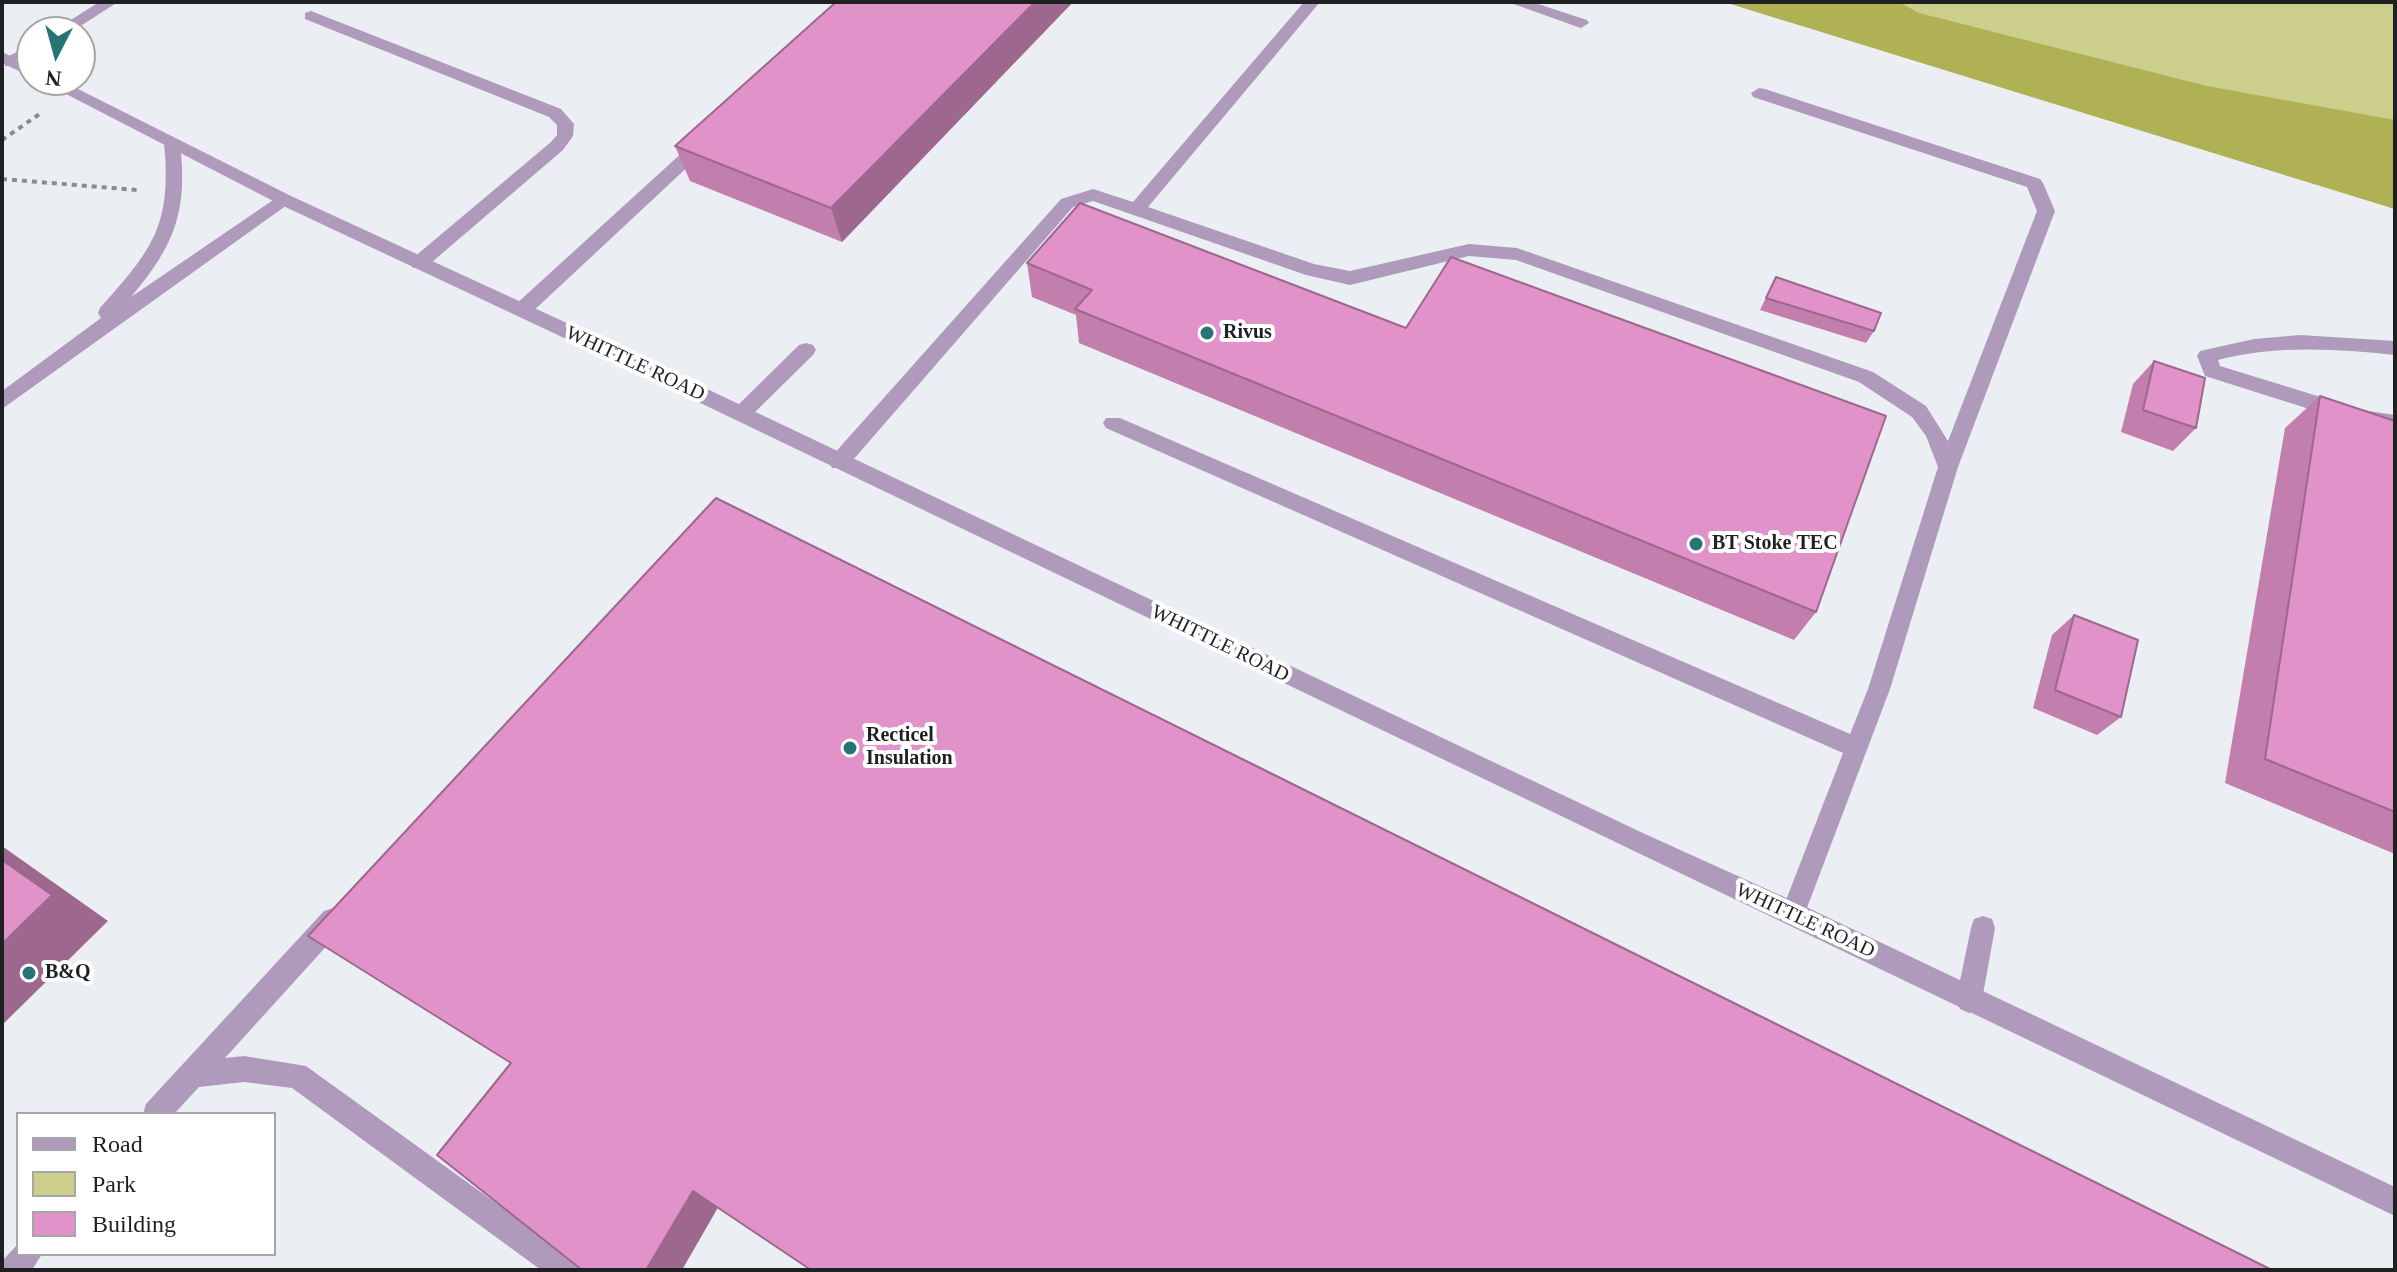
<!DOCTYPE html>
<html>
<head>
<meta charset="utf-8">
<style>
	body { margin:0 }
	#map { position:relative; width:2397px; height:1272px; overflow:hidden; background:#ebeff3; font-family:"Times New Roman",serif }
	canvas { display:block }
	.frame { position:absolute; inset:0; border:4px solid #1f2022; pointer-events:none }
	.legend { position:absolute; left:16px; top:1112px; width:260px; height:144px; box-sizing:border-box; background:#fff; border:2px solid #a5a6a7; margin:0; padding:10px 14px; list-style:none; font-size:24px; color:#1f2022 }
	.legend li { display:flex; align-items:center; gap:16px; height:40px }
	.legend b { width:40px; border:2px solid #a5a6a7 }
	.north { position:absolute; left:16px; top:16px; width:80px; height:80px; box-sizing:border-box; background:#fff; border:2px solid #a5a6a7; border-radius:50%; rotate:186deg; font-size:22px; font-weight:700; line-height:32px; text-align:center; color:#1f2022 }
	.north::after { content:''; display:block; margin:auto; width:28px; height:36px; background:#297377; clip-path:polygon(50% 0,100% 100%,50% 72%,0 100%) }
</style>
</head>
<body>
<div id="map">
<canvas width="2397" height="1272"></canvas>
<div class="frame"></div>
<ul class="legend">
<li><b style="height:10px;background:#af9abc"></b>Road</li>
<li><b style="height:22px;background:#cccf8b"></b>Park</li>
<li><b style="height:22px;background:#e193c9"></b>Building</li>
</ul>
<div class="north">N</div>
</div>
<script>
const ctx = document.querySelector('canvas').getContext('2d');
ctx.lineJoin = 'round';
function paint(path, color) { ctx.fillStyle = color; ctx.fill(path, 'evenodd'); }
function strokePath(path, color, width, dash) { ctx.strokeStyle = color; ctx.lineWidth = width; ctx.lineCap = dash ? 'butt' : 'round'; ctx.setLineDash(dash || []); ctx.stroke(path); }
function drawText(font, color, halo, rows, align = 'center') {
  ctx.font = font + ' "Times New Roman",serif'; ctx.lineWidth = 8; ctx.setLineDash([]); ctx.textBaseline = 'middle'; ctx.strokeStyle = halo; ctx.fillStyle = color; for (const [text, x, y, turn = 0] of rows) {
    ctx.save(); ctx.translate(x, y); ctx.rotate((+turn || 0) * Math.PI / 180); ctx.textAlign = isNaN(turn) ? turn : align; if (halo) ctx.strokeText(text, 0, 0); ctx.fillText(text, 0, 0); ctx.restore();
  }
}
const green = new Path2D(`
	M 1725,2 L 2395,2 L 2395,209 Z`);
const forest = new Path2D(`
	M 1724,2 L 1899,2 L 1919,13 L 2207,86 L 2395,120 L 2395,209 Z`);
const path = new Path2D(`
	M 2,140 L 41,113
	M 2,179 L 137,190`);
const service = new Path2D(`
	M 99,2 L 118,2 L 71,32 L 52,32 Z
	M 1304,2 L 1320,2 L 1148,207 L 1314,264 L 1350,271 L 1469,244 L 1517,248 L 1873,372 L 1926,406 L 1948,441 L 2037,211 L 2027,187 L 1753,97 L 1751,93 L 1759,88 L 1765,89 L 2040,179 L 2043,183 L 2055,211 L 1958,467 L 1890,689 L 1802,921 L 1793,925 L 1784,921 L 1781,913 L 1843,753 L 1106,428 L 1103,423 L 1106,418 L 1120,418 L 1850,734 L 1868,689 L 1938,467 L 1926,436 L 1912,417 L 1859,382 L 1516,260 L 1469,256 L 1350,285 L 1306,275 L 1093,201 L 1073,207 L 846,468 L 832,468 L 829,462 L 832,456 L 1061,199 L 1093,189 L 1133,202 Z
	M 1508,2 L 1532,2 L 1587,20 L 1589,23 L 1581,28 L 1575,26 Z
	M 311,11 L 561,109 L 574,124 L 573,136 L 563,150 L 425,268 L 413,268 L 410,263 L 413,258 L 551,142 L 557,135 L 557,125 L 549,117 L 305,19 L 305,13 Z
	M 32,44 L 32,56 L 17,66 L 5,66 L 5,58 Z
	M 172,137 L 180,143 C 188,211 175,245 131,297 L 279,196 L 285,194 L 294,200 L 2,409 L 2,391 L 101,318 L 98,313 L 100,308 C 153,249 172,225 164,143 Z
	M 703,137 L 709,139 L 711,143 L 709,147 L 529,315 L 515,315 L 513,310 L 515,305 L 697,139 Z
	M 2300,335 L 2395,341 L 2395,355 C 2336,349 2276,345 2218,360 L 2220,366 L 2363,410 L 2395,415 L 2395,431 L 2363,426 L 2205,376 L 2197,356 L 2200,351 L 2254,339 Z
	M 806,343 L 813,345 L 816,350 L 813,355 L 748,419 L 734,419 L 731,414 L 734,409 L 799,345 Z
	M 333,908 L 342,911 L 345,920 L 342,929 L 225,1058 L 244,1056 L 306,1066 L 575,1260 L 579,1270 L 541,1270 L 292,1088 L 244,1082 L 199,1087 L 174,1114 L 143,1114 L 146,1104 L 324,911 Z
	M 1983,916 L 1992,919 L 1995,928 L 1982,1000 L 1978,1009 L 1969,1013 L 1960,1009 L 1956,1000 L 1971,928 L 1974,919 Z
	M 18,1244 L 18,1254 L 42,1254 L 32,1270 L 2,1270 L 3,1260 Z`);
const minor = new Path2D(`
	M 2,52 L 32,66 L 32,77 L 2,63 Z
	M 39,80 L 60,80 L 291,196 L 608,342 L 1645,834 L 1802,905 L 2395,1187 L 2395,1216 L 594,352 L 279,204 Z`);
const wall = new Path2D(`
	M 836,2 L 1073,2 L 842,242 L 690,181 L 675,146 Z
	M 1080,203 L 1816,612 L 1794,640 L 1079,343 L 1076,315 L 1032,297 L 1027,263 Z
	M 1776,277 L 1874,331 L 1866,343 L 1760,310 Z
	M 2154,361 L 2196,428 L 2173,451 L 2121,432 L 2133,384 Z
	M 2320,396 L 2395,421 L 2395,854 L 2225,783 L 2285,428 Z
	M 2074,615 L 2121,717 L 2097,735 L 2033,708 L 2052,635 Z`);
const shadedWall = new Path2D(`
	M 1035,2 L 1073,2 L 842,242 L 831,208 Z
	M 2,846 L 108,921 L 2,1025 Z
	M 693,1191 L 720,1204 L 682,1270 L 646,1270 Z`);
const building = new Path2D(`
	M 836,2 L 1035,2 L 831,208 L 675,146 Z
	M 1080,203 L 1406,328 L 1451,257 L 1886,416 L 1816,612 L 1075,309 L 1092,290 L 1027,263 Z
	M 1776,277 L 1881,313 L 1874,331 L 1766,298 Z
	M 2154,361 L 2205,378 L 2196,428 L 2143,410 Z
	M 2320,396 L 2395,421 L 2395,812 L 2265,759 Z
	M 716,498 L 2272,1270 L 811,1270 L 693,1191 L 646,1270 L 582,1270 L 437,1155 L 511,1063 L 308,936 Z
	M 2074,615 L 2138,640 L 2121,717 L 2055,690 Z
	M 2,860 L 52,895 L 2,944 Z`);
const markers = [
	[1207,333,8,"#297377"],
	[1696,544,8,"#297377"],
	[850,748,8,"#297377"],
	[29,973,8,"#297377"]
];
const poiNames = [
	["Rivus",1223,333],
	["BT Stoke TEC",1712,544],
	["Recticel",866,736],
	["Insulation",866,759],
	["B&Q",45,973]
];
const streetNames = [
	["WHITTLE ROAD",635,364,25],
	["WHITTLE ROAD",1220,644,26],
	["WHITTLE ROAD",1805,921,25]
];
paint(green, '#cccf8b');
paint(forest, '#afb154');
strokePath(path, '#898b8e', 4, [5, 5]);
paint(service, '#af9abc');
paint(minor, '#af9abc');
paint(wall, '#c27ead');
paint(shadedWall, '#9e678d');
paint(building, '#e193c9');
strokePath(building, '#9e678d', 2);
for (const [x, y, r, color] of markers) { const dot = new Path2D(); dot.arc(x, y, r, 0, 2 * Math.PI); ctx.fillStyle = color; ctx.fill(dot); strokePath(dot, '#fff', 3); }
drawText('bold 20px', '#1f2022', '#fff', poiNames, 'left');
drawText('20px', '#1f2022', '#fff', streetNames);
</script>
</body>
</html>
